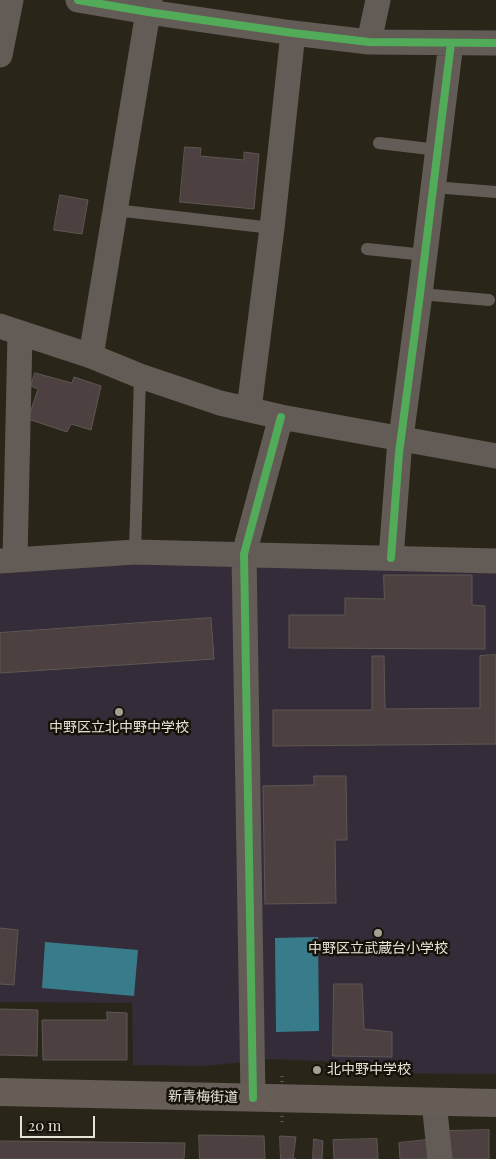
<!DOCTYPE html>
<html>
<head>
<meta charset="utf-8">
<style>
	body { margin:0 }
	#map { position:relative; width:496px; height:1159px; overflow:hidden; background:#292619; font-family:"Playfair Display",serif }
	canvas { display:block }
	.scale { position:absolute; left:20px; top:1116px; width:75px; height:22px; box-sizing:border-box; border:2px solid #e6e2d5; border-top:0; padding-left:6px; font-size:15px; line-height:18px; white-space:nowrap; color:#e6e2d5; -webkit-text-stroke:4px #151209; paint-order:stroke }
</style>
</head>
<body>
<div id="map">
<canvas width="496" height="1159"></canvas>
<div class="scale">20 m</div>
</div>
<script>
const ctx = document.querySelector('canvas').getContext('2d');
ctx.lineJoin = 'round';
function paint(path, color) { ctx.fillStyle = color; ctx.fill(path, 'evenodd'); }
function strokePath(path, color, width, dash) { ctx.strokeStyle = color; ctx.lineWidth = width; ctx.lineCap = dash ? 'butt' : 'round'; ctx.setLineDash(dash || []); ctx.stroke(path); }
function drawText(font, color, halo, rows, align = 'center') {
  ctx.font = font + ' "Playfair Display","Noto Sans JP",serif'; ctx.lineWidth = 5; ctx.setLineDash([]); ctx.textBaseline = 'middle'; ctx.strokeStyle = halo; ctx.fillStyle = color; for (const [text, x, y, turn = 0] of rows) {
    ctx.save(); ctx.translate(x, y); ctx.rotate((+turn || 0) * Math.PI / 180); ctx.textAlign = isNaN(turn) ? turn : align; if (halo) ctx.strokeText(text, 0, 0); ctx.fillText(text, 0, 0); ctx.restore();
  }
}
const education = new Path2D(`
	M 137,564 L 227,564 L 235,570 L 244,1062 L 205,1066 L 133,1065 L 132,1003 L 0,1002 L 0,572 Z
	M 259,567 L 496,571 L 496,1074 L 362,1073 L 324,1061 L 265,1059 L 255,807 L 253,572 Z`);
const water = new Path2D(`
	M 318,937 L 319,1031 L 276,1032 L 275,938 Z
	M 45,942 L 138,950 L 134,996 L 42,988 Z`);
const building = new Path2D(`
	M 185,147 L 201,148 L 200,156 L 244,160 L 244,152 L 259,154 L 254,209 L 180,202 Z
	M 60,195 L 88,200 L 82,234 L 54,230 Z
	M 35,373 L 72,383 L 74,377 L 101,386 L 91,430 L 71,424 L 67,432 L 28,419 L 38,389 L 31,386 Z
	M 384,575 L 472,575 L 472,605 L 485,606 L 485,649 L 289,648 L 289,615 L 345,615 L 345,598 L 384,599 Z
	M 211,618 L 214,659 L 0,673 L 0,633 Z
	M 496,655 L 496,744 L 273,746 L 273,710 L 372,710 L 372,656 L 384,656 L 385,709 L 480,708 L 480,656 Z
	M 314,776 L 346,776 L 347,840 L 335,840 L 336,903 L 265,904 L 263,786 L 314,785 Z
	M 0,928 L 18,930 L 14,985 L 0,984 Z
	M 334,984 L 362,984 L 364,1029 L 392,1032 L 392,1057 L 333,1056 Z
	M 0,1009 L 38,1010 L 37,1056 L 0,1055 Z
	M 107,1012 L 127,1013 L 127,1060 L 43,1060 L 42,1020 L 107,1020 Z
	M 489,1130 L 489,1159 L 451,1159 L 449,1131 Z
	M 199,1135 L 264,1136 L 265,1159 L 200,1159 Z
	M 280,1136 L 296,1137 L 293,1158 L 296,1159 L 281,1159 Z
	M 314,1139 L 323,1141 L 322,1159 L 313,1159 Z
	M 377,1139 L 378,1159 L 334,1159 L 333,1140 Z
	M 427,1140 L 428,1159 L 400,1159 L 399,1143 Z
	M 0,1141 L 185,1143 L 184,1159 L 0,1159 Z`);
const service = new Path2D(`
	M 379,143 L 438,150
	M 433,187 L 496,192
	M 115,210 L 272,228
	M 367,249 L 425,255
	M 420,294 L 489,300
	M 135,552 L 140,376`);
const minor = new Path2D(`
	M 78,0 L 148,12 L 293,33 L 369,42 L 496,43
	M 369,42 L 378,0
	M 0,55 L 11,0
	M 0,326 L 91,356 L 140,376 L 220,403 L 281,417 L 496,456
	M 91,356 L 150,0
	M 249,409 L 272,228 L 293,33
	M 391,558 L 399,453 L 420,294 L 451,43
	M 15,560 L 20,333
	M 0,561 L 135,552 L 496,561
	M 253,1098 L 244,554 L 281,417
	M 434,1102 L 440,1159`);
const secondary = new Path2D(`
	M 0,1092 L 496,1103`);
const pathBridge = new Path2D(`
	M 282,1122 L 282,1072`);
const cycleway = new Path2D(`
	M 78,0 L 148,12 L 293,33 L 369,42 L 496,43
	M 391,558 L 399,453 L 420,294 L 451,43
	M 253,1098 L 244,554 L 281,417`);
const markers = [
	[119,712,5,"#a4a093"],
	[378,933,5,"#a4a093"],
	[317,1070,5,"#a4a093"]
];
const poiNames = [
	["中野区立北中野中学校",119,728],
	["中野区立武蔵台小学校",378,949],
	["北中野中学校",327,1070,"left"]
];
const streetNames = [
	["新青梅街道",203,1097,1]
];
paint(education, '#342c38');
paint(water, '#387c8c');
paint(building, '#4c4140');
strokePath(building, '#5e5753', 1);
strokePath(service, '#635c56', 12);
strokePath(minor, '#635c56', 25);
strokePath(secondary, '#655d56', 28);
strokePath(pathBridge, '#68625c', 3, [1, 4]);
strokePath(cycleway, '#51ab58', 8);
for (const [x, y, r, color] of markers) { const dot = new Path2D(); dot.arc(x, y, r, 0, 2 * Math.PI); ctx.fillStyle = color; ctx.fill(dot); strokePath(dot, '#151209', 2); }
drawText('14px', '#e6e2d5', '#151209', poiNames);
drawText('14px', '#e6e2d5', '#151209', streetNames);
</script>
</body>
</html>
